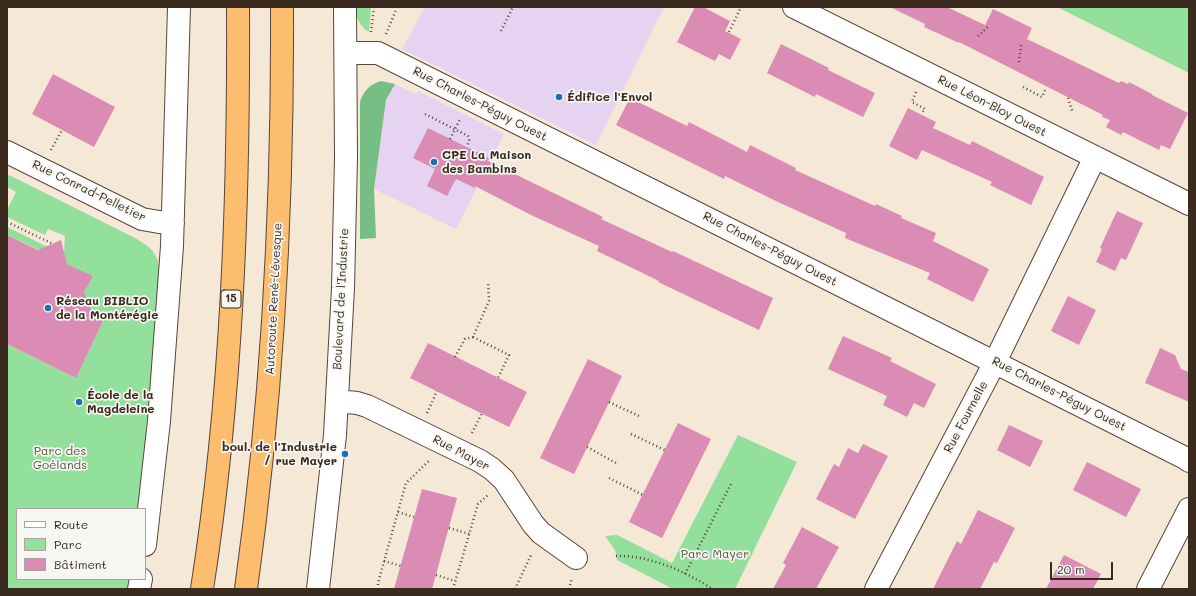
<!DOCTYPE html>
<html>
<head>
<meta charset="utf-8">
<style>
	body { margin:0 }
	#map { position:relative; width:1196px; height:596px; overflow:hidden; background:#f5e8d6; font-family:Mali,sans-serif }
	canvas { display:block }
	.frame { position:absolute; inset:0; border:8px solid #3b2a1e; pointer-events:none }
	.legend { position:absolute; left:16px; top:508px; width:130px; height:72px; box-sizing:border-box; background:#f6f6f2; border:1px solid #aba49d; margin:0; padding:5px 7px; list-style:none; font-size:12px; color:#3b2a1e }
	.legend li { display:flex; align-items:center; gap:8px; height:20px }
	.legend b { width:20px; border:1px solid #aba49d }
	.scale { position:absolute; left:1050px; top:562px; width:63px; height:18px; box-sizing:border-box; border:2px solid #3b2a1e; border-top:0; padding-left:5px; font-size:12px; line-height:14px; white-space:nowrap; color:#3b2a1e; -webkit-text-stroke:3px #f6f6f2; paint-order:stroke }
</style>
</head>
<body>
<div id="map">
<canvas width="1196" height="596"></canvas>
<div class="frame"></div>
<ul class="legend">
<li><b style="height:5px;background:#fff"></b>Route</li>
<li><b style="height:11px;background:#93df9c"></b>Parc</li>
<li><b style="height:11px;background:#da8cb5"></b>Bâtiment</li>
</ul>
<div class="scale">20 m</div>
</div>
<script>
const ctx = document.querySelector('canvas').getContext('2d');
ctx.lineJoin = 'round';
function paint(path, color) { ctx.fillStyle = color; ctx.fill(path, 'evenodd'); }
function strokePath(path, color, width, dash) { ctx.strokeStyle = color; ctx.lineWidth = width; ctx.lineCap = dash ? 'butt' : 'round'; ctx.setLineDash(dash || []); ctx.stroke(path); }
function drawText(font, color, halo, rows, align = 'center') {
  ctx.font = font + ' Mali,sans-serif'; ctx.lineWidth = 3.5; ctx.setLineDash([]); ctx.textBaseline = 'middle'; ctx.strokeStyle = halo; ctx.fillStyle = color; for (const [text, x, y, turn = 0] of rows) {
    ctx.save(); ctx.translate(x, y); ctx.rotate((+turn || 0) * Math.PI / 180); ctx.textAlign = isNaN(turn) ? turn : align; if (halo) ctx.strokeText(text, 0, 0); ctx.fillText(text, 0, 0); ctx.restore();
  }
}
const built = new Path2D(`
	M 425,7 L 664,7 L 596,145 L 402,49 Z
	M 395,84 L 415,94 L 419,91 L 422,93 L 504,134 L 456,229 L 374,189 L 386,100 Z`);
const green = new Path2D(`
	M 356,7 L 369,7 L 371,8 L 369,32 C 359,26 356,18 356,7 Z
	M 1057,7 L 1189,7 L 1189,73 Z
	M 9,175 L 135,238 C 151,248 157,251 160,271 L 156,355 L 139,509 L 17,509 L 17,579 L 131,579 L 129,589 L 7,589 L 7,344 L 76,378 L 104,319 L 87,311 L 89,304 L 87,298 L 82,296 L 92,276 L 59,260 L 64,252 L 65,236 L 48,229 L 45,235 L 7,217 L 7,210 L 16,192 L 7,187 L 7,177 Z
	M 7,227 L 48,247 L 46,253 L 7,235 Z
	M 738,435 L 797,462 L 735,589 L 673,589 L 617,560 L 615,550 L 605,536 L 617,535 L 672,563 Z`);
const forest = new Path2D(`
	M 381,81 L 395,84 L 386,100 L 374,189 L 376,238 L 360,239 L 360,102 C 364,90 369,85 381,81 Z`);
const building = new Path2D(`
	M 695,7 L 703,7 L 730,21 L 725,31 L 741,39 L 730,60 L 719,54 L 715,61 L 677,42 Z
	M 890,7 L 947,7 L 985,25 L 993,9 L 1032,28 L 1027,39 L 1119,83 L 1121,81 L 1128,84 L 1129,82 L 1152,94 L 1152,95 L 1188,113 L 1170,149 L 1161,145 L 1159,150 L 1123,132 L 1121,135 L 1106,127 L 1110,120 L 1102,117 L 1103,115 L 959,42 L 959,43 L 924,27 L 925,24 Z
	M 781,44 L 829,68 L 828,70 L 875,93 L 863,117 L 816,94 L 815,97 L 767,73 Z
	M 53,74 L 115,107 L 94,147 L 32,114 Z
	M 630,98 L 687,126 L 689,122 L 747,152 L 750,145 L 796,168 L 795,170 L 875,206 L 876,204 L 902,216 L 901,218 L 936,233 L 933,241 L 989,269 L 973,302 L 927,279 L 930,273 L 845,238 L 846,233 L 780,203 L 725,176 L 724,179 L 616,125 Z
	M 908,108 L 936,122 L 933,128 L 970,145 L 972,141 L 1044,177 L 1031,205 L 990,185 L 992,182 L 922,150 L 917,160 L 889,146 Z
	M 428,128 L 489,158 L 488,161 L 603,217 L 601,219 L 672,252 L 673,251 L 773,298 L 759,330 L 658,282 L 659,281 L 597,251 L 599,246 L 531,215 L 475,186 L 475,188 L 456,179 L 447,196 L 427,186 L 435,169 L 413,158 Z
	M 1117,211 L 1143,223 L 1126,260 L 1121,258 L 1115,271 L 1096,262 L 1102,249 L 1100,248 Z
	M 7,235 L 38,250 L 61,240 L 67,264 L 93,276 L 84,292 L 93,314 L 104,319 L 76,378 L 7,344 Z
	M 1068,296 L 1096,310 L 1079,345 L 1051,331 Z
	M 843,336 L 892,358 L 890,361 L 936,384 L 924,408 L 914,403 L 907,417 L 883,405 L 887,396 L 828,369 Z
	M 428,343 L 527,392 L 509,427 L 410,378 Z
	M 1160,348 L 1175,355 L 1181,369 L 1189,372 L 1189,402 L 1145,383 Z
	M 588,359 L 622,376 L 574,474 L 540,458 Z
	M 678,423 L 711,439 L 662,538 L 629,522 Z
	M 1009,425 L 1043,441 L 1030,467 L 997,450 Z
	M 863,444 L 888,456 L 855,519 L 816,499 L 834,464 L 839,467 L 848,448 L 858,453 Z
	M 1087,462 L 1141,489 L 1126,517 L 1073,490 Z
	M 422,489 L 457,498 L 432,589 L 394,589 Z
	M 978,510 L 1015,528 L 997,563 L 994,562 L 980,589 L 933,589 L 957,541 L 961,544 Z
	M 802,527 L 839,547 L 816,589 L 773,589 L 786,565 L 783,563 Z
	M 1064,555 L 1101,574 L 1093,589 L 1046,589 Z`);
const path = new Path2D(`
	M 501,31 L 513,7
	M 371,32 L 374,7
	M 729,32 L 741,7
	M 386,34 L 396,10
	M 978,36 L 989,26
	M 1019,62 L 1021,45
	M 1023,87 L 1042,97 L 1046,88
	M 916,92 L 912,102 L 925,109 L 921,114
	M 1068,98 L 1073,113
	M 425,114 L 468,136 L 469,140 L 467,147
	M 450,139 L 460,119
	M 51,150 L 62,130
	M 7,222 L 53,244
	M 473,337 L 509,355 L 498,378
	M 455,357 L 465,339 L 473,337 L 489,301 L 488,282
	M 609,402 L 639,416
	M 427,413 L 437,391
	M 472,433 L 482,413
	M 631,434 L 665,450
	M 587,447 L 616,463
	M 609,478 L 643,495
	M 398,512 L 414,517
	M 449,528 L 470,534
	M 616,556 C 648,555 686,571 712,589
	M 384,561 L 401,566
	M 685,574 L 731,484
	M 436,575 L 455,581
	M 378,589 L 378,583 L 406,483 L 430,460
	M 453,589 L 478,504 L 489,494
	M 515,589 L 532,553
	M 569,589 L 572,578`);
const minor = new Path2D(`
	M 794,7 L 1189,204
	M 346,53 L 378,53 L 1185,458 L 1189,461
	M 7,152 L 142,219 L 159,222 L 173,223
	M 337,401 L 357,403 L 367,406 L 480,461 L 492,469 L 504,480 L 533,524 L 541,533 L 576,558
	M 145,545 L 159,421 L 172,246 L 179,7
	M 139,589 L 141,579
	M 318,589 L 335,435 L 343,288 L 346,158 L 345,7
	M 876,589 L 995,362 L 1095,157
	M 1148,589 L 1189,509`);
const highway = new Path2D(`
	M 202,589 C 232,397 239,201 238,7
	M 246,589 C 273,396 283,202 282,7`);
const markers = [
	[559,97,4,"#1f6fb2"],
	[434,162,4,"#1f6fb2"],
	[48,308,4,"#1f6fb2"],
	[79,402,4,"#1f6fb2"],
	[345,454,4,"#1f6fb2"]
];
const shields = [
	[231,299,20]
];
const shieldNames = [
	["15",231,299]
];
const poiNames = [
	["Édifice l'Envol",567,97],
	["CPE La Maison",442,155],
	["des Bambins",442,169],
	["Réseau BIBLIO",56,301],
	["de la Montérégie",56,315],
	["École de la",87,395],
	["Magdeleine",87,409],
	["boul. de l'Industrie",337,447,"right"],
	["/ rue Mayer",337,461,"right"]
];
const streetNames = [
	["Rue Charles-Péguy Ouest",480,104,27],
	["Rue Léon-Bloy Ouest",992,106,27],
	["Rue Conrad-Pelletier",89,191,26],
	["Rue Charles-Péguy Ouest",770,249,27],
	["Autoroute René-Lévesque",274,299,-87],
	["Boulevard de l'Industrie",341,299,-87],
	["Rue Charles-Péguy Ouest",1059,394,27],
	["Rue Fournelle",966,417,-62],
	["Rue Mayer",461,453,28]
];
const parkNames = [
	["Parc des",60,451],
	["Goélands",60,465],
	["Parc Mayer",715,554]
];
paint(built, '#e5d3f1');
paint(green, '#93df9c');
paint(forest, '#76be84');
paint(building, '#da8cb5');
strokePath(minor, '#57463a', 24);
strokePath(highway, '#57463a', 24);
strokePath(path, '#57463a', 2.5, [1, 3]);
strokePath(minor, '#fff', 22);
strokePath(highway, '#fcbd6f', 22);
for (const [x, y, r, color] of markers) { const dot = new Path2D(); dot.arc(x, y, r, 0, 2 * Math.PI); ctx.fillStyle = color; ctx.fill(dot); strokePath(dot, '#f6f6f2', 1.5); }
for (const [x, y, w] of shields) { const box = new Path2D(); box.roundRect(x - w / 2, y - 9, w, 18, 3); ctx.fillStyle = '#f6f6f2'; ctx.fill(box); strokePath(box, '#3b2a1e', 1); }
drawText('bold 11px', '#3b2a1e', null, shieldNames);
drawText('bold 12px', '#3b2a1e', '#f6f6f2', poiNames, 'left');
drawText('12px', '#3b2a1e', '#f6f6f2', streetNames);
drawText('12px', '#51573e', '#f6f6f2', parkNames);
</script>
</body>
</html>
